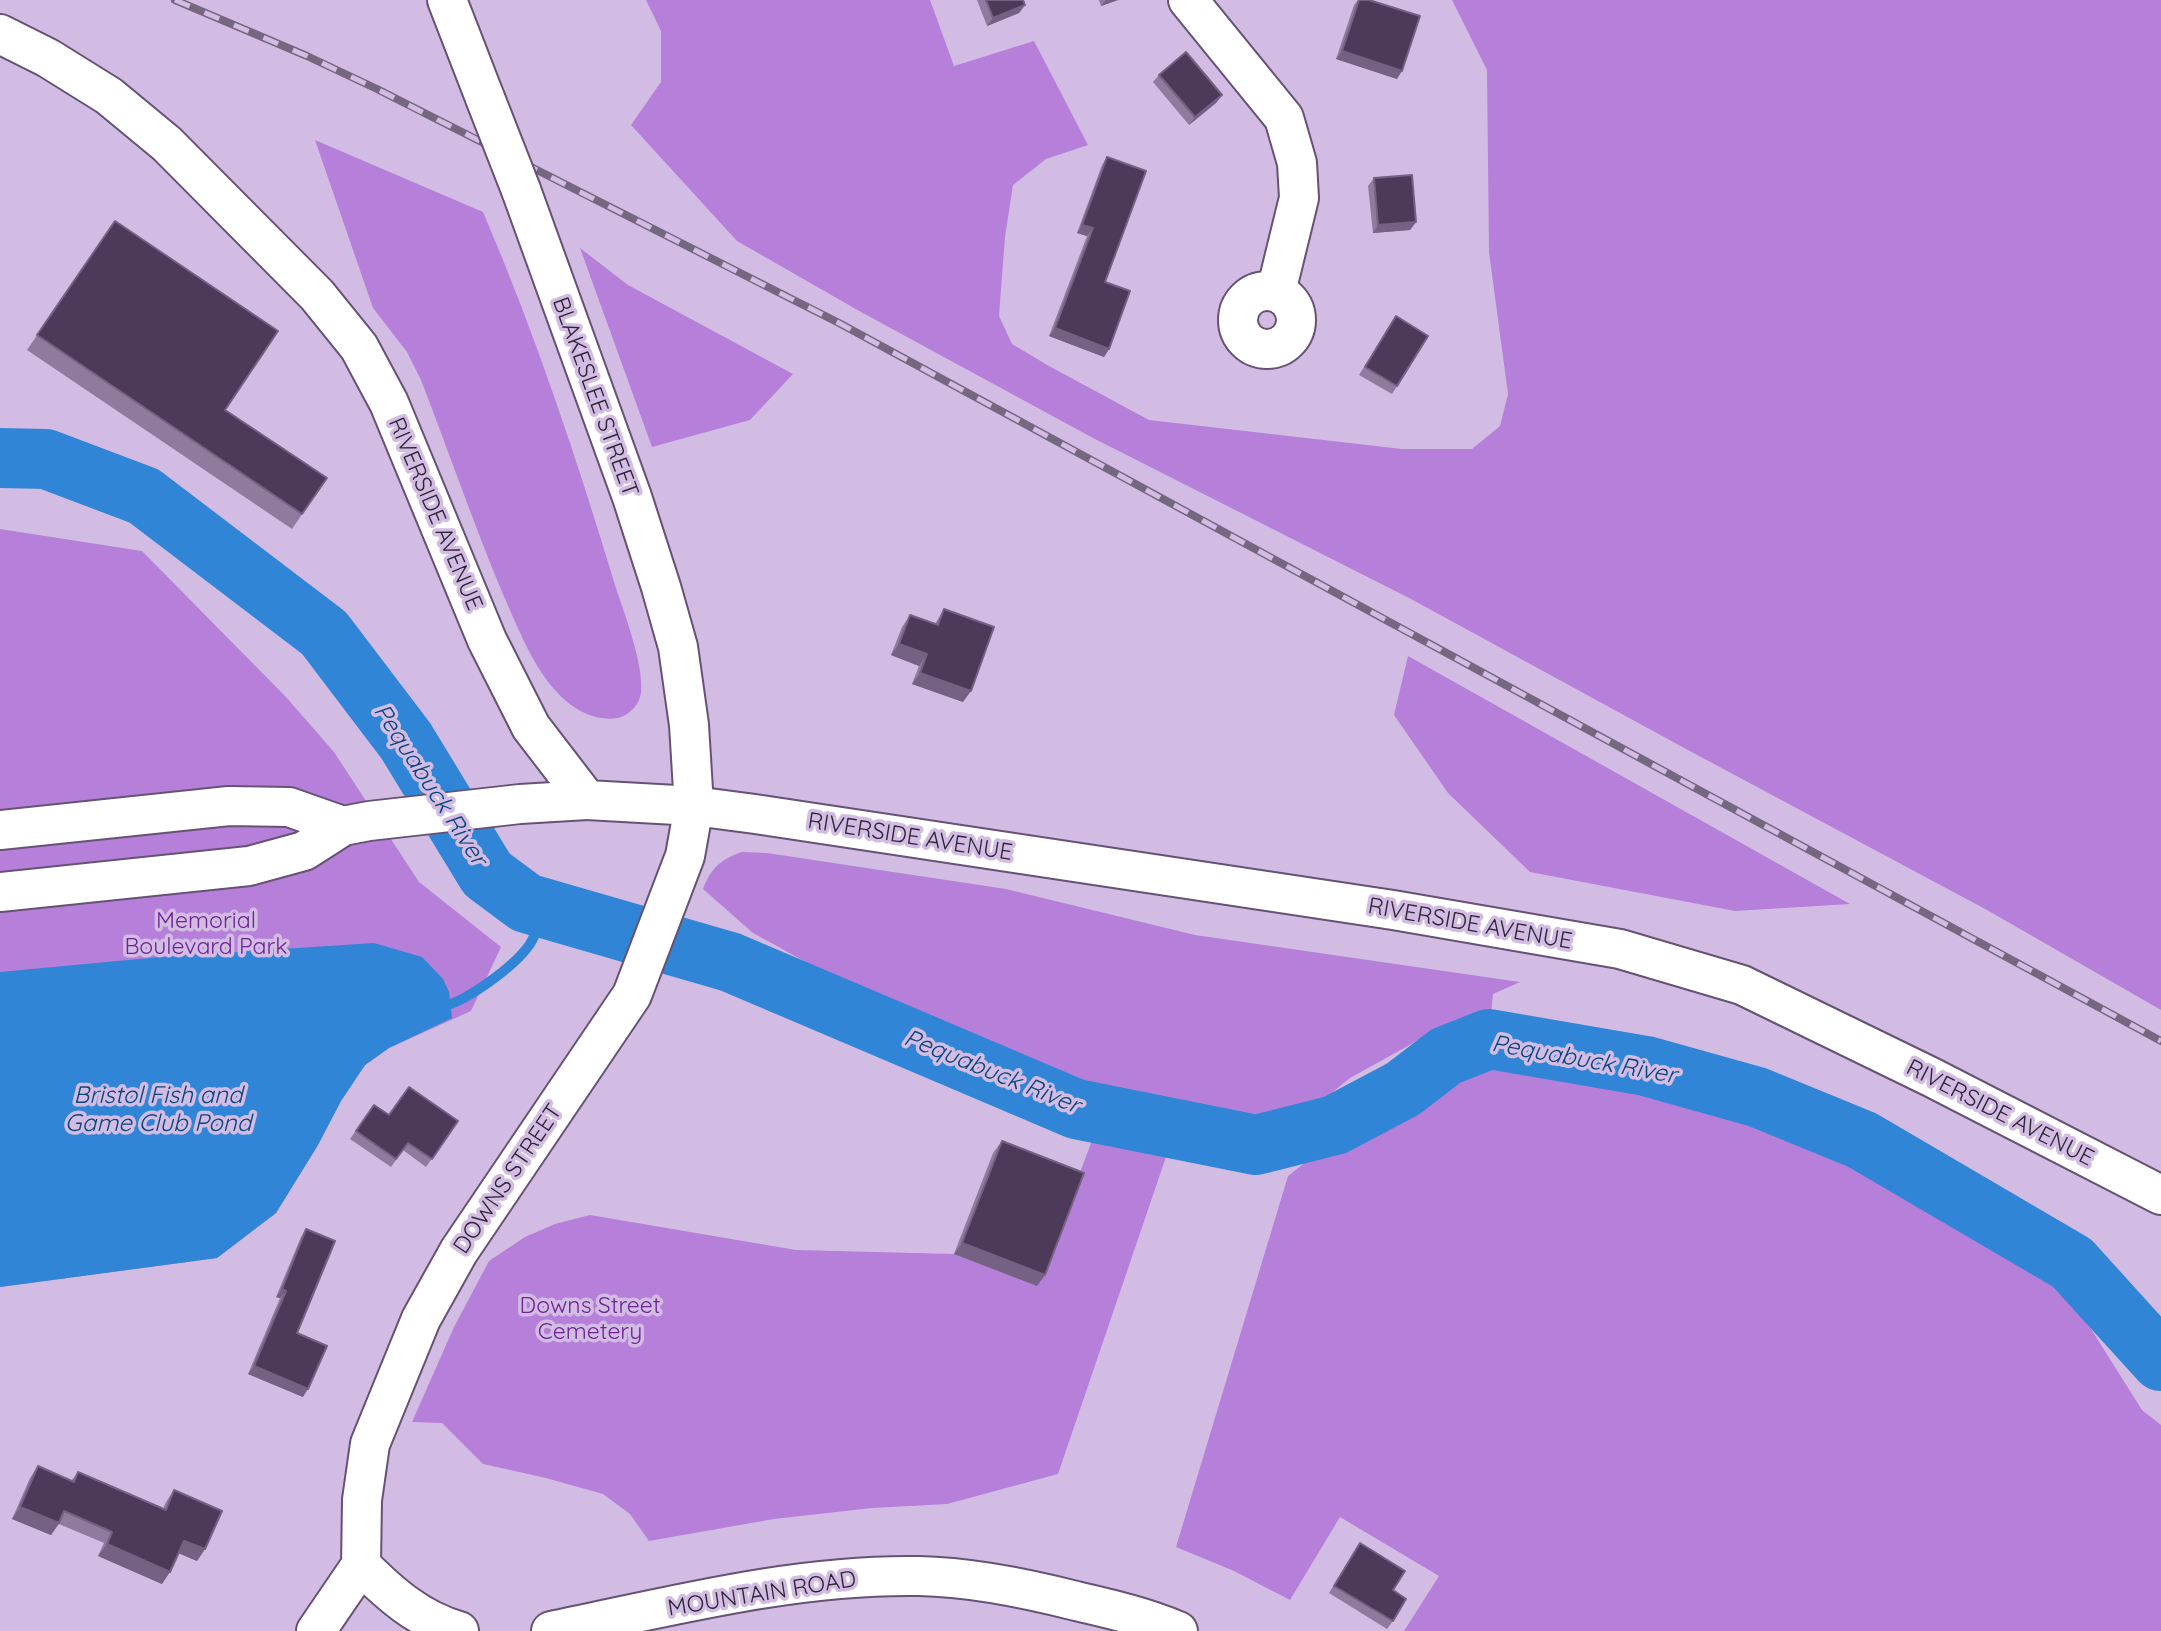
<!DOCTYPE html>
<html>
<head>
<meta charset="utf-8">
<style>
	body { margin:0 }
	canvas { display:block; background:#d2bce3 }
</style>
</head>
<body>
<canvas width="2161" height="1631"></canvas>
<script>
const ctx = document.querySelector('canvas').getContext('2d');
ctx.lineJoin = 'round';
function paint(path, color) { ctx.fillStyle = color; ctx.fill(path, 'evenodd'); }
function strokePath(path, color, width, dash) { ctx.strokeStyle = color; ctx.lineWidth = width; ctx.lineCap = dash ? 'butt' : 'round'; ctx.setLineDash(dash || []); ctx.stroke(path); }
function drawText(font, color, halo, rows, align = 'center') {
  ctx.font = font + ' Quicksand,sans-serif'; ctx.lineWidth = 7; ctx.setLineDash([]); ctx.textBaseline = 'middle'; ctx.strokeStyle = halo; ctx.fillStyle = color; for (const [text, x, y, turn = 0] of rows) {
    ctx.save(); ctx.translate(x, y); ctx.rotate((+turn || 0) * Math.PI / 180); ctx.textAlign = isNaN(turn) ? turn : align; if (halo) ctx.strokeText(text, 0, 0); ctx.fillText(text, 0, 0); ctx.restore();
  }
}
const green = new Path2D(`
	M 646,0 L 930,0 L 954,66 L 1034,41 L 1088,145 L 1046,159 L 1013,185 L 1005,237 L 999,316 L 1012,344 L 1049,366 L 1149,420 L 1402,449 L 1472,449 L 1500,426 L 1508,394 L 1489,252 L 1487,70 L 1452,0 L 2161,0 L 2161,1010 L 1987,910 L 1686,749 L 1411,599 L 1093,438 L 861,312 L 737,241 L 631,125 L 661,82 L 661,31 Z
	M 315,140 L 483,212 C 535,333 577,459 615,585 C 624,613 644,664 641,692 C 640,704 630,715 618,718 C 594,722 570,708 554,689 C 530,661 517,625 502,592 C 473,522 448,450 421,380 L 407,352 L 373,308 Z
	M 580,248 L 628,285 L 793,374 L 750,420 L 652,447 Z
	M 0,529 L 142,551 L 286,697 L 334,752 L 419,882 L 501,947 L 471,1011 L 389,1048 L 365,1065 L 341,1101 L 318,1145 L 276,1213 L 217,1258 L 0,1287 Z
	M 1408,656 L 1850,904 L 1735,911 L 1530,872 L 1448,793 L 1394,715 Z
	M 742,852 L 767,853 L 1006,889 L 1195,935 L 1520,982 L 1493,994 L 1491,1014 L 1444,1026 L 1350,1078 L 1323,1100 L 1284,1114 L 1236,1118 L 1147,1108 L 1081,1093 L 963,1040 L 824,972 L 753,933 L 703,889 C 711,868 721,859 742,852 Z
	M 1521,1059 L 1652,1083 L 1855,1161 L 2057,1275 L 2142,1410 L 2161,1425 L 2161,1631 L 1404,1631 L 1439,1576 L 1340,1517 L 1290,1600 L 1234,1571 L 1176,1547 L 1288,1176 L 1316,1154 L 1378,1127 L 1425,1101 L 1469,1071 Z
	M 1096,1130 L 1169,1148 L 1058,1474 L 947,1504 L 872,1508 L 774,1519 L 649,1541 L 630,1514 L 603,1494 L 546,1478 L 483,1464 L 442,1423 L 412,1422 L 454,1327 L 489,1261 L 525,1237 L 555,1224 L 590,1215 L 796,1250 L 954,1254 L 1037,1286 Z`);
const water = new Path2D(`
	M 374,943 L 422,957 L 443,979 L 449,992 L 452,1018 L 389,1048 L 365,1065 L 341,1101 L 318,1145 L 276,1213 L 217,1258 L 0,1287 L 0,972 L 160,957 Z`);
const stream = new Path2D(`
	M 440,1007 C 465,1003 515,966 530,944 C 536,934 541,920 546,909`);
const river = new Path2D(`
	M 0,458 L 46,459 L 144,496 L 324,633 L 406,741 L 487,874 L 526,903 L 730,962 L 1076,1109 L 1256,1145 L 1335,1125 L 1403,1089 L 1446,1056 L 1489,1039 L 1646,1066 L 1757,1097 L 1862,1140 L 2072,1263 L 2161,1361`);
const minor = new Path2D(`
	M 447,0 L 485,98
	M 1188,0 L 1284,118 L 1297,163 L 1299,198 L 1276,292
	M1238 320a29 29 0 1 1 58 0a29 29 0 1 1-58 0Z
	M 361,1565 C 390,1594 419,1620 459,1631
	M 316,1631 L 361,1565 L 362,1500 L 370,1444 L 421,1319 L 459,1251 L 632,995 L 685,856 L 694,806 L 689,725 L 678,647 L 661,587 L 632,497 L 521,190`);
const major = new Path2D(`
	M 0,830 L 229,806 L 289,807 L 343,826
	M 0,892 L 249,866 L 304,851 L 343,826 L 369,821 L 520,804 L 587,800
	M 551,1631 C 672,1606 795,1574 919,1576 C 972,1577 1025,1588 1076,1601 C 1111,1609 1145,1617 1178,1631`);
const highway = new Path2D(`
	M 0,34 L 48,58 L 109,96 L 167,144 L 317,295 L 359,347 L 389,403 L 487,640 L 531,727 L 587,800 L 694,806 L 755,814 L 1393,910 L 1620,949 L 1742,985 L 1931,1077 L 2161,1195`);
const rail = new Path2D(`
	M 175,0 L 307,56 L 377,89 L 839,323 L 2161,1041`);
const minorBridge = new Path2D(`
	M 485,98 L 521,190`);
const wall = new Path2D(`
	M 977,0 L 1023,0 L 1025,5 L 1019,13 L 987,26 Z
	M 1099,0 L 1118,0 L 1101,6 Z
	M 1358,0 L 1369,0 L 1397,79 L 1336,59 L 1354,5 Z
	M 1159,75 L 1222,95 L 1216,103 L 1189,125 L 1153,82 Z
	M 1107,157 L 1105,282 L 1109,349 L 1104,357 L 1049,336 L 1087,236 L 1077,233 L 1102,165 Z
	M 1374,178 L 1416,222 L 1410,230 L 1373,233 L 1368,186 Z
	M 115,221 L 225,410 L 327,478 L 292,529 L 27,350 Z
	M 1396,316 L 1397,386 L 1392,394 L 1359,375 Z
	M 944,609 L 963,702 L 912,684 L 919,666 L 891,655 L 902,627 L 910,615 L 935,624 Z
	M 374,1105 L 389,1115 L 458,1121 L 426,1167 L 403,1150 L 391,1167 L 350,1139 Z
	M 1002,1141 L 1037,1286 L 954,1254 L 993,1153 Z
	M 306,1229 L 297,1333 L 303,1397 L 248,1374 L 280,1298 L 276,1297 L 301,1237 Z
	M 38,1466 L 71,1481 L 78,1472 L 163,1509 L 166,1502 L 174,1490 L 205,1549 L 197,1561 L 178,1553 L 162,1584 L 98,1556 L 104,1543 L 59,1524 L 51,1535 L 12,1519 L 30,1478 Z
	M 1360,1543 L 1393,1590 L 1393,1621 L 1387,1629 L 1329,1593 Z`);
const shadedWall = new Path2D(`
	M 1106,0 L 1118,0 L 1101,6 Z
	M 1025,5 L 1019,13 L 987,26 L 993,18 Z
	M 1342,51 L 1402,71 L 1397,79 L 1336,59 Z
	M 1222,95 L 1216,103 L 1189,125 L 1195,117 Z
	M 1416,222 L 1410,230 L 1373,233 L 1378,225 Z
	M 1082,225 L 1093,228 L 1087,236 L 1077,233 Z
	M 1055,328 L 1109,349 L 1104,357 L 1049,336 Z
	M 899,644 L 927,654 L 919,666 L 891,655 Z
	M 920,673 L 971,691 L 963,702 L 912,684 Z
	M 962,1243 L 1045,1275 L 1037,1286 L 954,1254 Z
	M 282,1289 L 286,1291 L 280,1298 L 276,1297 Z
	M 254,1366 L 308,1389 L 303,1397 L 248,1374 Z
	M 20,1507 L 59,1523 L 51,1535 L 12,1519 Z
	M 184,1541 L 205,1549 L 197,1561 L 176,1552 Z
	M 107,1544 L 170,1572 L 162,1584 L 98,1556 Z`);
const building = new Path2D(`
	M 986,0 L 1023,0 L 1025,5 L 993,18 Z
	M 1359,0 L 1369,0 L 1420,16 L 1402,71 L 1342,51 Z
	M 1186,52 L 1222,95 L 1195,117 L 1159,75 Z
	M 1107,157 L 1146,171 L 1105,282 L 1130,291 L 1109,349 L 1055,328 L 1093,228 L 1082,225 Z
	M 1412,175 L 1416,222 L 1378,225 L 1374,178 Z
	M 115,221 L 278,331 L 225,410 L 327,478 L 302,514 L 37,335 Z
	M 1396,316 L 1428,336 L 1397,386 L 1365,367 Z
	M 944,609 L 994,627 L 971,691 L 920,673 L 927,654 L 899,644 L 910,615 L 938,625 Z
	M 409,1087 L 458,1121 L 432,1159 L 408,1143 L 396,1159 L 356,1131 L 374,1105 L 389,1115 Z
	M 1002,1141 L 1084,1173 L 1045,1275 L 962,1243 Z
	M 306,1229 L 335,1241 L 297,1333 L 327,1346 L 308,1389 L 254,1366 L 286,1291 L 282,1289 Z
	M 38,1466 L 74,1482 L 78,1472 L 166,1510 L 174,1490 L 222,1511 L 205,1549 L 184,1541 L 170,1572 L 107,1544 L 112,1532 L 64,1511 L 59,1523 L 20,1507 Z
	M 1360,1543 L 1405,1571 L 1393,1590 L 1406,1599 L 1393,1621 L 1334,1586 Z`);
const streetNames = [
	["BLAKESLEE STREET",595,397,70],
	["RIVERSIDE AVENUE",435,514,67],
	["RIVERSIDE AVENUE",910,837,9],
	["RIVERSIDE AVENUE",1470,924,10],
	["RIVERSIDE AVENUE",2000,1113,27],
	["DOWNS STREET",508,1179,-56],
	["MOUNTAIN ROAD",762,1594,-9]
];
const parkNames = [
	["Memorial",206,921],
	["Boulevard Park",206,947],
	["Downs Street",590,1306],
	["Cemetery",590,1332]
];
const waterNames = [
	["Pequabuck River",430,785,57],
	["Pequabuck River",1584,1060,10],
	["Pequabuck River",992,1072,22],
	["Bristol Fish and",158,1096],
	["Game Club Pond",158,1124]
];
paint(green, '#b67fda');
paint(water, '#3085d6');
strokePath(stream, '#3085d6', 10);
strokePath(river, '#3085d6', 60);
strokePath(minor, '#665274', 42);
strokePath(major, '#665274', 42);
strokePath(highway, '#665274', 42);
strokePath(minor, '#fff', 38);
strokePath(major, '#fff', 38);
strokePath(highway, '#fff', 38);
strokePath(rail, '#766781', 8);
strokePath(rail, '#d2bce3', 5, [16]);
strokePath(minorBridge, '#665274', 42, []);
strokePath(minorBridge, '#fff', 38);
paint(wall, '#907b9e');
paint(shadedWall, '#756183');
paint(building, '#4d3a5a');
strokePath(building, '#756183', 2);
drawText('23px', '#2e2534', '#d2bce3', streetNames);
drawText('23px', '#6d2494', '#d2bce3', parkNames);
drawText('italic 24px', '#08467a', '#d2bce3', waterNames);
</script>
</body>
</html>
